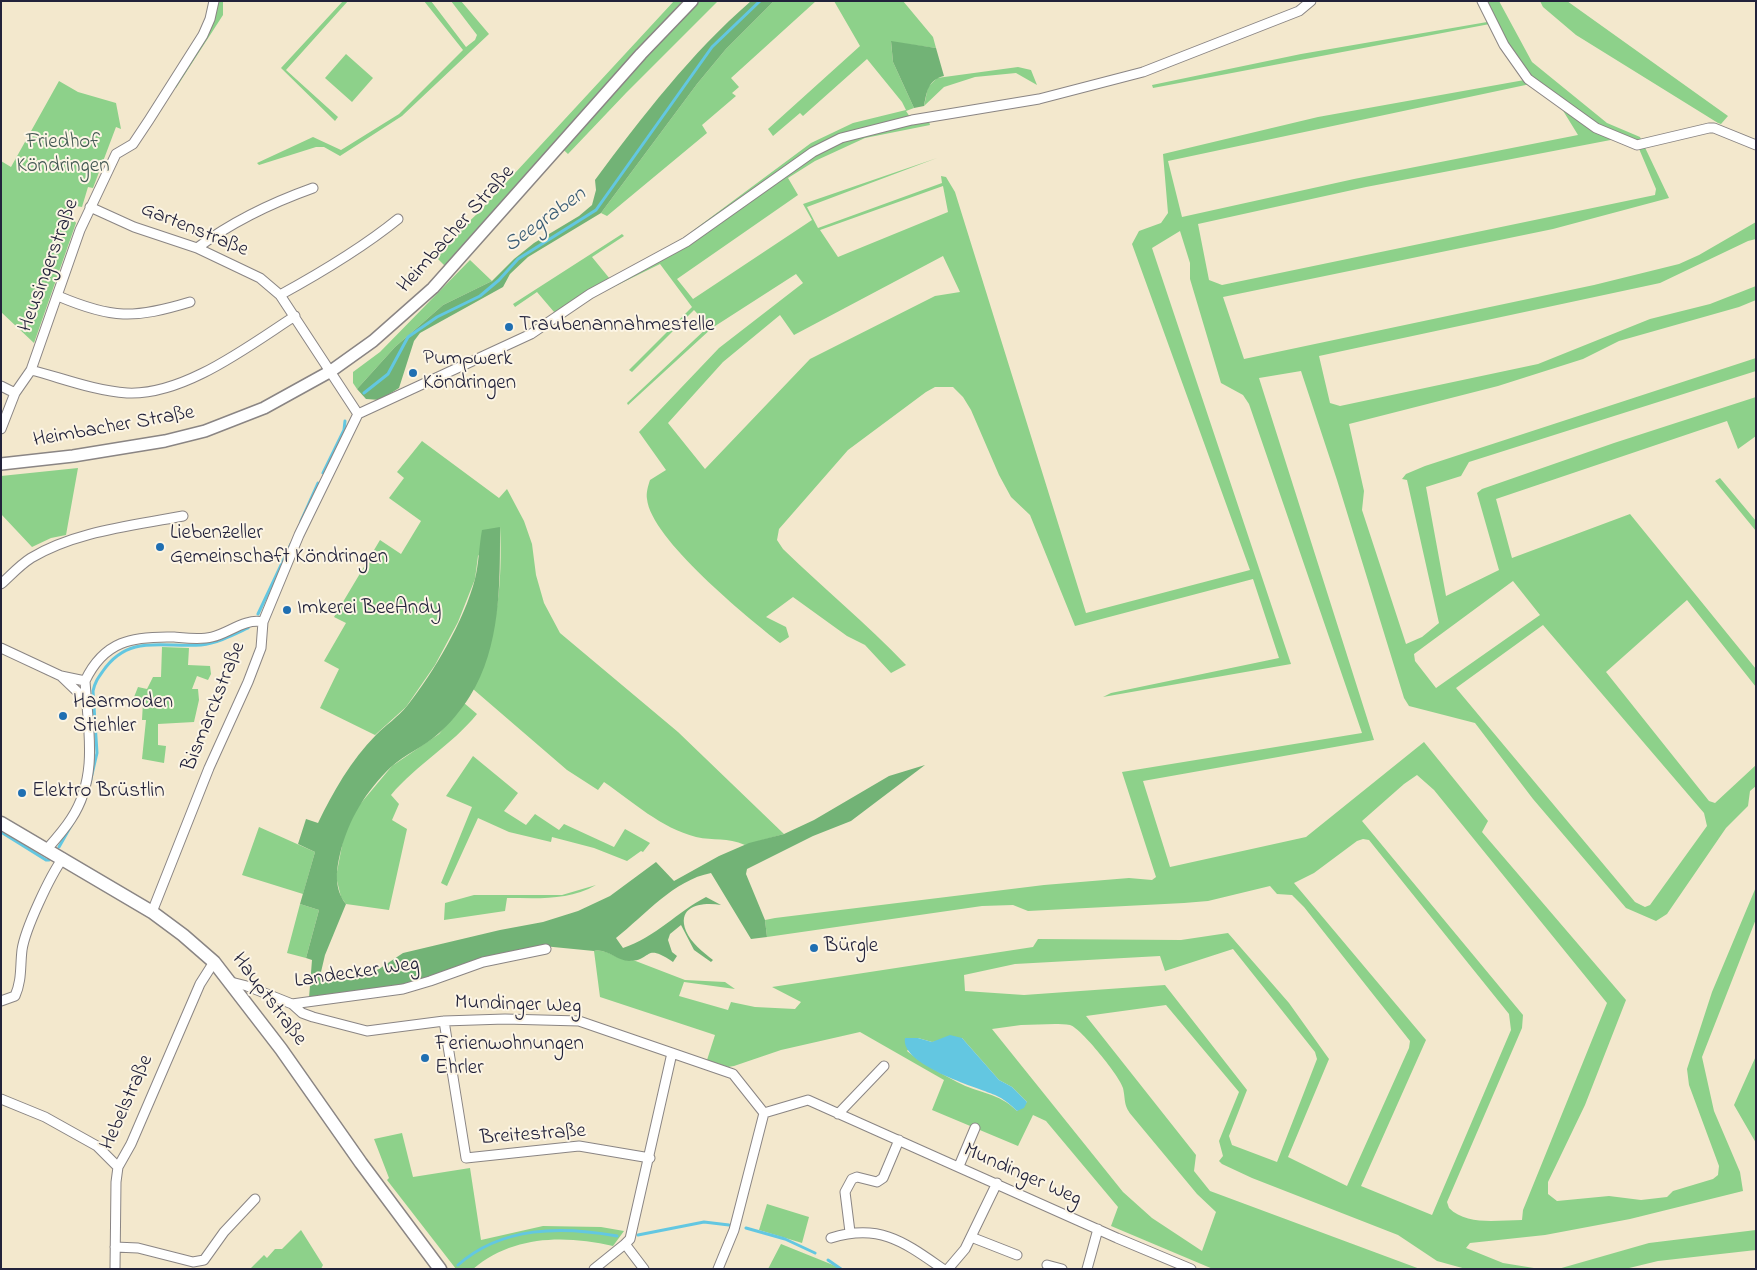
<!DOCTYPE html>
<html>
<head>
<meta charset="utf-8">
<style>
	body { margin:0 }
	#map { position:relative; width:1757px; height:1270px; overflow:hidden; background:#f3e8cd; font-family:"Indie Flower",sans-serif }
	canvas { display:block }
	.frame { position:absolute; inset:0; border:2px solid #22223b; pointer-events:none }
</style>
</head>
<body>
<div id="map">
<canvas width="1757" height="1270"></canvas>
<div class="frame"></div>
</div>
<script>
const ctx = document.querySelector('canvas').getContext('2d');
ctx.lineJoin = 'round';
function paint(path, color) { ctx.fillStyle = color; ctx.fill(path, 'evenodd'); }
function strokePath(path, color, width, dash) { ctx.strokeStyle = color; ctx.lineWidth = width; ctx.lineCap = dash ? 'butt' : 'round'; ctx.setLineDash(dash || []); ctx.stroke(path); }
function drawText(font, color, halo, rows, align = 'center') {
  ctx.font = font + ' "Indie Flower",sans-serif'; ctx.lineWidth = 4; ctx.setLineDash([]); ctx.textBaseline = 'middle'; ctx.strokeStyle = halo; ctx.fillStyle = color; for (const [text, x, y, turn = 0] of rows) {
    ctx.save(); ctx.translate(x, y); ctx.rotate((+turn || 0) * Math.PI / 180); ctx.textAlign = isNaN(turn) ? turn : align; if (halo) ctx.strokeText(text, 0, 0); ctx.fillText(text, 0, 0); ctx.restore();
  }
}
const green = new Path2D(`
	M 214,1 L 223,1 L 223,15 L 176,88 L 172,84 L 193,50 Z
	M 343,1 L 348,1 L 286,70 L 338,117 L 335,121 L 281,68 Z
	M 424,1 L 431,1 L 466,47 L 475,40 L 477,35 L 451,1 L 461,1 L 489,34 L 402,116 L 340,156 L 324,147 L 316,147 L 259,165 L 257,163 L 313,137 L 341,150 L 399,114 L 463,50 Z
	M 674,1 L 718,1 L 626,93 L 568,154 L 555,142 L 445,266 L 434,255 L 478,213 Z
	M 774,1 L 816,1 L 731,78 L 739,87 L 732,93 L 736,96 L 702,125 L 707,133 L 607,216 L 601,213 L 697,84 L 726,49 Z
	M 834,1 L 903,1 L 933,37 L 936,48 L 891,42 L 893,62 L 914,108 L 906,111 L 912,120 L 928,118 L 930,125 L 865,138 L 815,161 L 788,178 L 798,195 L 677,279 L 693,299 L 812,220 L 803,204 L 937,158 L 807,207 L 818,228 L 942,183 L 941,176 L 946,177 L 955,192 L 1086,613 L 1250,570 L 1132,244 L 1139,231 L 1161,223 L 1168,213 L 1163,154 L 1318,117 L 1530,79 L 1495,23 L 1153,88 L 1152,85 L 1301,54 L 1493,21 L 1485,1 L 1499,1 L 1532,62 L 1607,123 L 1640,137 L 1669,198 L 1553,229 L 1223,297 L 1244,359 L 1594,285 L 1679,264 L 1699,255 L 1756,222 L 1756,239 L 1748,241 L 1660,283 L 1319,356 L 1330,403 L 1340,406 L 1538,364 L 1650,319 L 1710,304 L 1756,286 L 1756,300 L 1739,307 L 1619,341 L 1583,359 L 1498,386 L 1349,424 L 1364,491 L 1362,510 L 1406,644 L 1422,637 L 1439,623 L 1407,480 L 1402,479 L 1406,474 L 1425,466 L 1756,358 L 1756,371 L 1469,462 L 1461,476 L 1426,487 L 1446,596 L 1499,570 L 1477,493 L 1482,489 L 1614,443 L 1756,397 L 1756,436 L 1738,449 L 1727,421 L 1496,499 L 1512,558 L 1630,514 L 1756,669 L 1756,687 L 1687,600 L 1606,672 L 1709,801 L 1715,803 L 1756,765 L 1756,786 L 1750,791 L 1748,806 L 1726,828 L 1667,914 L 1656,921 L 1626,908 L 1533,799 L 1475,723 L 1409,706 L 1404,698 L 1337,480 L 1301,371 L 1259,378 L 1374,740 L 1143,781 L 1170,867 L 1306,837 L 1424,742 L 1488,821 L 1482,832 L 1626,1000 L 1585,1105 L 1548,1182 L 1548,1194 L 1557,1201 L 1609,1196 L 1641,1200 L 1667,1197 L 1673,1191 L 1713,1179 L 1718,1175 L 1719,1166 L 1689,1085 L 1687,1069 L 1712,992 L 1756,887 L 1756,919 L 1702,1057 L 1714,1111 L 1740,1172 L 1743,1191 L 1630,1219 L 1545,1235 L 1470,1243 L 1466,1248 L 1503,1263 L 1540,1269 L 1466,1269 L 1437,1261 L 1398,1235 L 1252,1178 L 1222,1164 L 1219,1161 L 1223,1156 L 1219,1141 L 1239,1092 L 1166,1005 L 1086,1016 L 1196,1155 L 1194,1171 L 1210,1191 L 1420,1269 L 1213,1269 L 1111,1226 L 1118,1207 L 1046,1121 L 1033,1115 L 1018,1146 L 932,1110 L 944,1080 L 860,1032 L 781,1050 L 734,1066 L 728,1067 L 707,1060 L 715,1035 L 600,997 L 594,951 C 608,948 620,963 633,960 L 685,980 L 725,982 L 735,989 L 684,982 L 679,996 L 728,1010 L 731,1002 L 755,1007 L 795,1009 L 801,1002 L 772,987 L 1033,947 L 1038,939 L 1181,940 L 1228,933 L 1289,1003 L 1329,1059 L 1288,1157 L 1347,1186 L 1409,1048 L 1410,1041 L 1304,907 L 1292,895 L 1277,894 L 1270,886 L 1208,901 L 1184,903 L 1028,911 L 1013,905 L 982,906 L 767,937 L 765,920 L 775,918 L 1044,885 L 1129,878 L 1152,880 L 1156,877 L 1122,772 L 1362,733 L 1249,404 L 1243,395 L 1221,383 L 1190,279 L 1190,263 L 1180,231 L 1152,248 L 1291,664 L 1103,697 L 1111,693 L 1279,658 L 1253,579 L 1075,626 L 1030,515 L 1011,497 L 999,475 L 971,410 L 963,397 L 953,387 L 935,387 L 926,392 L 848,450 L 779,529 L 777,540 L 783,549 C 823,588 867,624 906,665 L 891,673 L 865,645 L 847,636 L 793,597 L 766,617 L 786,627 L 789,637 L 780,643 C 747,617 651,539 647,499 C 646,493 648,486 650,480 L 666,470 L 639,432 L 719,348 L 803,283 L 796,274 L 712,328 L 628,405 L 627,403 L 709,326 L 694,310 L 632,372 L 629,370 L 692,307 L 660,264 L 581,303 L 560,319 L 537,292 L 515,307 L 513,304 L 622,234 L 624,236 L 592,257 L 610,279 L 683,238 L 811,143 L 853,123 L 906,110 L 902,102 L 867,59 L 803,116 L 800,113 L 773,136 L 768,129 L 860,46 ZM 1535,83 L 1562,104 L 1562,109 L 1578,135 L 1354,179 L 1182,217 L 1168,161 ZM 1621,138 L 1637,144 L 1656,189 L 1655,195 L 1222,285 L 1209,280 L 1198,224 L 1366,187 ZM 943,186 L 948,212 L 838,257 L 820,230 ZM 943,256 L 960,292 L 935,296 L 810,359 L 705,469 L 668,423 L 723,362 L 780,315 L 794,335 ZM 1513,581 L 1540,615 L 1436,688 L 1415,661 L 1414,654 ZM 1543,625 L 1704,813 L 1707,826 L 1650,905 L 1645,907 L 1635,902 L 1456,688 ZM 1417,775 L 1434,790 L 1607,1003 L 1523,1210 L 1522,1220 C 1498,1220 1467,1226 1449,1208 L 1447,1202 L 1522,1028 L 1523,1015 L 1362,821 L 1404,784 ZM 1363,839 L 1369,840 L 1509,1014 L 1511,1030 L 1432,1215 L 1361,1186 L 1426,1040 L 1294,883 L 1314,873 L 1357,841 ZM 1233,949 L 1315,1052 L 1317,1059 L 1277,1162 L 1232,1145 L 1229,1136 L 1247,1090 L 1165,985 L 1024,995 L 965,991 L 964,975 L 1015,964 L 1160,956 L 1165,971 ZM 1055,1024 C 1059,1024 1066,1024 1070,1025 C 1081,1028 1121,1078 1123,1088 C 1126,1102 1123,1105 1133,1117 L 1197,1194 L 1216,1212 L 1202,1251 L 1152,1218 L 1123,1192 L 992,1029 L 1021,1025 ZM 918,1038 L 932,1042 L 962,1038 L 999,1080 L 1012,1087 L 1027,1102 L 1017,1111 C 998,1092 980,1094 957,1082 C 940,1073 922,1063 907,1051 Z
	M 1540,1 L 1567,1 L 1728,116 L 1721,124 L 1718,123 L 1576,35 L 1543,7 Z
	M 346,54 L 373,78 L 352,102 L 325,78 Z
	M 1018,67 L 1031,70 L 1037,85 L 1016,73 L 975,77 L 944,87 L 924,106 L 928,87 L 937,78 Z
	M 59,81 L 78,92 L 116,103 L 121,129 L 116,127 L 93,188 L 88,187 L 82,207 L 71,205 L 68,211 L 76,223 L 34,343 L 1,312 L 1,161 L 11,167 Z
	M 470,260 L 492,281 L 443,305 L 395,347 L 357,389 L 353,383 L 353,372 L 380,352 Z
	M 422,441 L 499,498 L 507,489 L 524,521 L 532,544 L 536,575 L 544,603 L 560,633 L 678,732 L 784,834 L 745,845 C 727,837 714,841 696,837 C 661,828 633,802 604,782 L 598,790 L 567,770 L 473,689 C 497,640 503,581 500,527 L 478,556 L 475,579 L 458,622 L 435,665 L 406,707 L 375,735 L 320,708 L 339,669 L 324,661 L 346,623 L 334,617 L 380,540 L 401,554 L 421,521 L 389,498 L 404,478 L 397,472 Z
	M 78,468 L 66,535 L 51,538 L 32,547 L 1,514 L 1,476 Z
	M 1720,478 L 1756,521 L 1756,531 L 1715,481 Z
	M 162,647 L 189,648 L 188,665 L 210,666 L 211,674 L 208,680 L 197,676 L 192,689 L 198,689 L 199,700 L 194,722 L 158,724 L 158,745 L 166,746 L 164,763 L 142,759 L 146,720 L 142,720 L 143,702 L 132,702 L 138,687 L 147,689 L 153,677 L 161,677 Z
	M 464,703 L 477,714 C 452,745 417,764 391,795 L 399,804 L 392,820 L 407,829 L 389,910 L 346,904 L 341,897 L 336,877 L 344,835 L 356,809 L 392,766 L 439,734 Z
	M 473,756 L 518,793 L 504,811 L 526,825 L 535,814 L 559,830 L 564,824 L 614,847 L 625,829 L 650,843 L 643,852 L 641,851 L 627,861 L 594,848 L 552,837 L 551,842 L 509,832 L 478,818 L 447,886 L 441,883 L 472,807 L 446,796 Z
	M 259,827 L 315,852 L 303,894 L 242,875 Z
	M 596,885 C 568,901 538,898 507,898 L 505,911 L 444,920 L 445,903 L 474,895 L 562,895 Z
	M 300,904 L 319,910 L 306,958 L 287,953 Z
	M 1756,1056 L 1756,1143 L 1734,1105 Z
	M 402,1133 L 413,1177 L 470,1168 L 481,1240 L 543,1226 L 601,1227 L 624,1231 L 613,1246 C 565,1235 513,1235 473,1269 L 456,1269 L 387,1180 L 389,1178 L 374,1139 Z
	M 767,1204 L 809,1217 L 802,1243 L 759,1230 Z
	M 301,1230 L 323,1265 L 321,1269 L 250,1269 L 264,1255 L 267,1258 L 275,1249 L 282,1249 Z
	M 1756,1230 L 1756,1250 L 1658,1261 L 1625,1269 L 1558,1269 L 1649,1243 Z
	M 781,1244 L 843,1269 L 768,1269 Z`);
const forest = new Path2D(`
	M 751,1 L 774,1 L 726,49 L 697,84 L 601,213 L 528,257 L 510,274 L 503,287 L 420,333 L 414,341 L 399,388 L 380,400 L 366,399 L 357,389 L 395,347 L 443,305 L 492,281 L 514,259 L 534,243 L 579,216 L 592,205 L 596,190 L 595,180 C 642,117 691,53 751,1 Z
	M 891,41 L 936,48 L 944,76 C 928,80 927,91 924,106 L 914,108 L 893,62 Z
	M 500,527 C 500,583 501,647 470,696 C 462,709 449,725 438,734 C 424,747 405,754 391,767 C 366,791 348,820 340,854 C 336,871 334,889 346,904 L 325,955 L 321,972 L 328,979 L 359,978 L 379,969 L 403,953 L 500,930 L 543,922 L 578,911 L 610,896 L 656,862 L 674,881 L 719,856 L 749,843 L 784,834 L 814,820 L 889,776 L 925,765 L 851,821 L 813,836 L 747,869 L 746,874 L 765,920 L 767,937 L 751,939 L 711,873 C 674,880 645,915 616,938 L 623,948 C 656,937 677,912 706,897 L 721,905 C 703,902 676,905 686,931 C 691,943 703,952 713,960 L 711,962 L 694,950 L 681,925 L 670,934 L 668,940 L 672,952 L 677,956 L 673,962 C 643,942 653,961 629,961 C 617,961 607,948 594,951 L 543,946 L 484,959 L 420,982 L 309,998 L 312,960 L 306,958 L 319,910 L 300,904 L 315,852 L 298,844 L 306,819 L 318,823 C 333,792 351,760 376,735 C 386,725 398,717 407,706 C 434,672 464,621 475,579 C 479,563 479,546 482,530 Z`);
const water = new Path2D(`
	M 950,1035 L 962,1038 L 999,1080 L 1012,1087 L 1027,1102 L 1024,1108 L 1017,1111 C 1011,1105 1004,1099 995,1095 C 976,1087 900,1065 905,1038 L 918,1038 L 932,1042 Z`);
const stream = new Path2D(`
	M 364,393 L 388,374 L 408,337 L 437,317 L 480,296 L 499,280 L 518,259 L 596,210 L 712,47 L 760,1
	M 323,473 L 344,430 L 345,421
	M 301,521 L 318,483
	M 258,614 L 291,544
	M 90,783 L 97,753 L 93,691 C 95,682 98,678 103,671 C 129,633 164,648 201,645 C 218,643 233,635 248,628
	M 1,832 L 46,860 L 49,860
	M 59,847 L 80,810
	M 746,1228 L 785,1239 L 815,1253
	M 638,1235 L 704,1222 L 729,1225
	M 828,1260 L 841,1269
	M 458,1265 C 502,1226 562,1226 617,1236`);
const street = new Path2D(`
	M 1482,1 L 1504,45 L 1528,79 L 1596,128 L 1637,145 L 1709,128 L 1714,128 L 1756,145
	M 90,207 L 134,227 L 197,248 L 260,278 L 280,295 L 358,414
	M 197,248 C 233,221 271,203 313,188
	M 280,295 C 322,272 361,249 398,219
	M 58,296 C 112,319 134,319 190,302
	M 31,370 C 62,378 95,391 127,393 C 184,396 250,345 295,316
	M 1,386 L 15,393
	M 1,429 L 15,393 L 31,370 L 80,230 L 116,154 L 133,144 L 149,120 L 203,35 L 210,19 L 214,1
	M 1,584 C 11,575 20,565 31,558 C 76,531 132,526 183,516
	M 1,648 L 61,676 L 85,681
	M 61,676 L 86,700
	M 47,849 C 55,840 64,830 71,819 C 99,777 88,728 85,681 C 104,641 132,636 174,637 C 186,638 200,640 212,637 C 229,633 245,618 263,622
	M 152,912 L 209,768 L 248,682 L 261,648 L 263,622 L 299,535 L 358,414 L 531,334 L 590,294 L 686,242 L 813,152 L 841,138 L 912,120 L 1039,99 L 1143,72 L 1299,11 L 1311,1
	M 231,982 L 247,986 L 292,1004 L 403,989 L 430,981 L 483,962 L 546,949
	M 1,1001 L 15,996 C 22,980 20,967 22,950 C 25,929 50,876 63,858
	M 292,1004 L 302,1013 L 313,1017 L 367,1031 L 444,1021 L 505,1019 L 579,1021 L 733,1074 L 764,1113 L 808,1100 L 1117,1238 L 1191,1269
	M 444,1021 L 466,1158 L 579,1146 L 650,1158
	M 1,1099 L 45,1117 L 97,1146 L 118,1167
	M 838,1114 L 884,1066
	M 959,1166 L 975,1128
	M 850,1232 L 845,1192 L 852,1179 L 857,1177 L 877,1182 L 883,1178 L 899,1140
	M 971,1237 L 1017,1255
	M 831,1238 C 880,1223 904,1242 943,1269
	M 625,1244 L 630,1239 L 672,1053
	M 115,1247 L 138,1248 L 193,1262 L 204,1260 L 224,1232 L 255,1199
	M 1047,1265 L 1062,1269
	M 115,1269 L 116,1182 L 118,1167 L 131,1144 L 200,984 L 214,962
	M 594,1269 L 625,1244 L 644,1269
	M 718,1269 L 734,1230 L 764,1113
	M 948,1269 L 965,1249 L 997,1183
	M 1087,1269 L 1098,1229`);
const secondary = new Path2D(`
	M 1,464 L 73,456 L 165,441 L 205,431 L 264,408 L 331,371 L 373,341 L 433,288 L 641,54 L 692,1`);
const primary = new Path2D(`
	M 1,823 L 152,912 L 183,935 L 214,962 L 281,1049 L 361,1163 L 440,1269`);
const markers = [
	[509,327,5,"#1f6fb2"],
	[413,373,5,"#1f6fb2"],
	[160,547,5,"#1f6fb2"],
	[287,610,5,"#1f6fb2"],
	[63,716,5,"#1f6fb2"],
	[22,793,5,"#1f6fb2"],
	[814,948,5,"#1f6fb2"],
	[425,1058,5,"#1f6fb2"]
];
const parkNames = [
	["Friedhof",63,144],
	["Köndringen",63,168]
];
const streetNames = [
	["Heimbacher Straße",457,230,-48],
	["Gartenstraße",194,231,22],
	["Heusingerstraße",50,266,-70],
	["Heimbacher Straße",114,428,-10],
	["Bismarckstraße",215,707,-68],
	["Landecker Weg",357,974,-8],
	["Hauptstraße",268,1000,53],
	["Mundinger Weg",518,1006,2],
	["Hebelstraße",128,1103,-66],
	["Breitestraße",533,1136,-4],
	["Mundinger Weg",1022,1176,24]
];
const poiNames = [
	["Traubenannahmestelle",519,327],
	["Pumpwerk",423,361],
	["Köndringen",423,385],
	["Liebenzeller",170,535],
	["Gemeinschaft Köndringen",170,559],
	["Imkerei BeeAndy",297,610],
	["Haarmoden",73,704],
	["Stiehler",73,728],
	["Elektro Brüstlin",32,793],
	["Bürgle",824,948],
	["Ferienwohnungen",435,1046],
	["Ehrler",435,1070]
];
const waterNames = [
	["Seegraben",546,221,-36]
];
paint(green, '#8dd18a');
paint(forest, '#72b376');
paint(water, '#63c7e1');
strokePath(stream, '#63c7e1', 3);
strokePath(street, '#8a8584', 11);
strokePath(secondary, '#8a8584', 14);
strokePath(primary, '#8a8584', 15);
strokePath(street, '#fff', 9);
strokePath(secondary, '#fff', 11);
strokePath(primary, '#fff', 12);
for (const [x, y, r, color] of markers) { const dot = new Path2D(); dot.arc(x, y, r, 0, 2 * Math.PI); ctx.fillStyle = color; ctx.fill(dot); strokePath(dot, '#fcf5e5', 2); }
drawText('21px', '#425753', '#fcf5e5', parkNames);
drawText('21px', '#22223b', '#fcf5e5', streetNames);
drawText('21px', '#22223b', '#fcf5e5', poiNames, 'left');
drawText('italic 22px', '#395c75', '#fcf5e5', waterNames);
</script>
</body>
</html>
